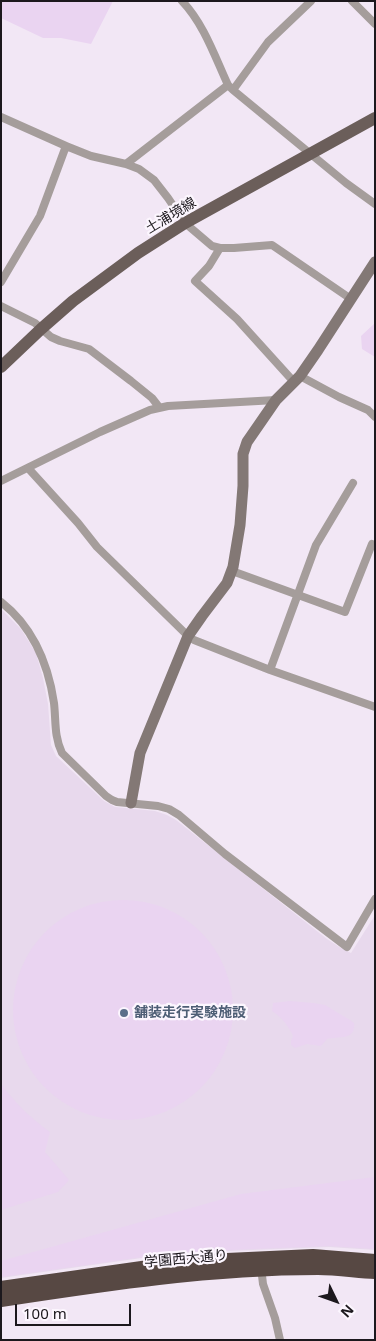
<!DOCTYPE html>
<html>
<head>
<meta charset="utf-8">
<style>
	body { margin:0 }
	#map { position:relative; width:376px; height:1341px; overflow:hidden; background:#f2e7f5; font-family:"Noto Sans",sans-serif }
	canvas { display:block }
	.frame { position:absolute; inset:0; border:2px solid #1c181d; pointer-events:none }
	.north { position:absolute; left:311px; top:1276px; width:50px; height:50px; -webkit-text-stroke:4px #fcf6fe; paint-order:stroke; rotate:132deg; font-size:14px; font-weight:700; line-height:20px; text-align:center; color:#1c181d }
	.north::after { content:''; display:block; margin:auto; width:18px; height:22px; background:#1c181d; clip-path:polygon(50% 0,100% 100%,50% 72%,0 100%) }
	.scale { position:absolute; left:15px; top:1304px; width:116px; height:22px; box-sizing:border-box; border:2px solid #1c181d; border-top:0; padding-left:6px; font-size:15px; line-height:18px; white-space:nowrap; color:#1c181d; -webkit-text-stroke:4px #fcf6fe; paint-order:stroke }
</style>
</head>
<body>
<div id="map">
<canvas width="376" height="1341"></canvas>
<div class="frame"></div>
<div class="north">N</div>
<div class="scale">100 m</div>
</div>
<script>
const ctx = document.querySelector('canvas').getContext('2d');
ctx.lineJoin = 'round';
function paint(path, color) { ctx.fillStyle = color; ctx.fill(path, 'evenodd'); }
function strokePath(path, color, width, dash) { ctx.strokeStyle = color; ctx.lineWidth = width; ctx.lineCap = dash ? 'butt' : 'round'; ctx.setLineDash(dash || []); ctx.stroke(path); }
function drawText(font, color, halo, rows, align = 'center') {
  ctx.font = font + ' "Noto Sans","Noto Sans JP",sans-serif'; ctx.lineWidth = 4.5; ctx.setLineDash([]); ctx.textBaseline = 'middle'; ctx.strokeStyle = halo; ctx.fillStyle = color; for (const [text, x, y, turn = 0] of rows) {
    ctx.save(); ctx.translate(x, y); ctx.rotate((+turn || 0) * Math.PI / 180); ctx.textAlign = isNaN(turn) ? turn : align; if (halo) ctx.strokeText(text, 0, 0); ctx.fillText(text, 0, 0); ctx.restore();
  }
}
const built = new Path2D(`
	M 1,609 L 21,629 L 36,653 L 43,678 L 48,704 L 51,745 L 56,756 L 104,801 L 115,807 L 155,811 L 167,815 L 176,820 L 327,939 L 341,948 L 351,953 L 375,915 L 375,1250 L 329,1247 L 177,1253 L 1,1278 Z`);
const green = new Path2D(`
	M 1,1 L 113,1 L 91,44 L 61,38 L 43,38 L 1,18 Z
	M 375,323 L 375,357 L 362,349 L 361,336 Z
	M13 1010a110 110 0 1 1 220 0a110 110 0 1 1-220 0Z
	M 290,1001 L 313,1003 L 325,1005 L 350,1020 L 354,1023 C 356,1041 338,1036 327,1039 L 321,1046 L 307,1044 L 295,1048 L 291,1045 L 291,1041 L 293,1036 C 288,1026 283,1018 272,1011 L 273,1003 Z
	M 1,1084 C 15,1103 31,1118 50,1132 L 45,1152 L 69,1180 L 58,1192 L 1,1210 Z
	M 375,1177 L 375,1249 L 329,1246 L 178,1252 L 1,1277 L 1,1261 L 241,1194 Z`);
const street = new Path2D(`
	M 182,1 C 204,24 215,57 228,85 L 233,90 L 268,42 L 311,1
	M 352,1 L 375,24
	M 233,90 L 346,183 L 375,204
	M 1,117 L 66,146
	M 126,164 L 228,85
	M 220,248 L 209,266 L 195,281 L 237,319 L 294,382
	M 1,282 L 40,216 L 66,146 L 91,156 L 126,164 L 139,169 L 154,180 L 168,198 L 185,223 L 212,246 L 220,248 L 234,248 L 272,245 L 351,299
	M 1,306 L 35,323 L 51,337 L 60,341 L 89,349 L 131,381 L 152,398 L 159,407
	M 300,376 L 339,397 L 368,410 L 375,417
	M 28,468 L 78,523 L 97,547 L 188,636 L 194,640 L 270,670 L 375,707
	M 1,481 L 100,432 L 150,410 L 168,406 L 276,400
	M 232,571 L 345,612 L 372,544
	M 1,602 C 33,627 48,663 54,703 C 56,720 54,737 62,753 L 106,796 L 112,800 L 117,802 L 158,806 L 169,809 L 179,815 L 225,854 L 347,947 L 375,899
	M 270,670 L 316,545 L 353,483
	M 261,1267 L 263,1284 L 275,1318 L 280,1340`);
const secondary = new Path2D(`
	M 131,803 L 140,753 L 188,636 L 202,616 L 227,583 L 233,567 L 240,525 L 243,486 L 243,454 L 247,442 L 276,400 L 300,376 L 318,350 L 375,262`);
const primary = new Path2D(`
	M 1,367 L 41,329 L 73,301 L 138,253 L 185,223 L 375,118`);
const highway = new Path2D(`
	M 1,1288 L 184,1262 L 313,1256 L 375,1261
	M 1,1300 C 106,1284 211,1268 318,1268 C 337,1268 356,1271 375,1272`);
const markers = [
	[124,1013,5,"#5c6f8a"]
];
const streetNames = [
	["土浦境線",171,216,-31],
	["学園西大通り",186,1259,-5]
];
const serviceNames = [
	["舗装走行実験施設",134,1013]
];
paint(built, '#e8d9ed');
paint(green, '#ead4f1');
strokePath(street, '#a59d9b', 8);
strokePath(secondary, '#837875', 11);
strokePath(primary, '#6b5e5a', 12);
strokePath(highway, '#574843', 14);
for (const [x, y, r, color] of markers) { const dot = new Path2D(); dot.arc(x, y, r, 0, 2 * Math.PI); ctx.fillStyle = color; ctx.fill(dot); strokePath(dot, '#fcf6fe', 2); }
drawText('14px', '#1c181d', '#fcf6fe', streetNames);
drawText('bold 14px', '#4e5e75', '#fcf6fe', serviceNames, 'left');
</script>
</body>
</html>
